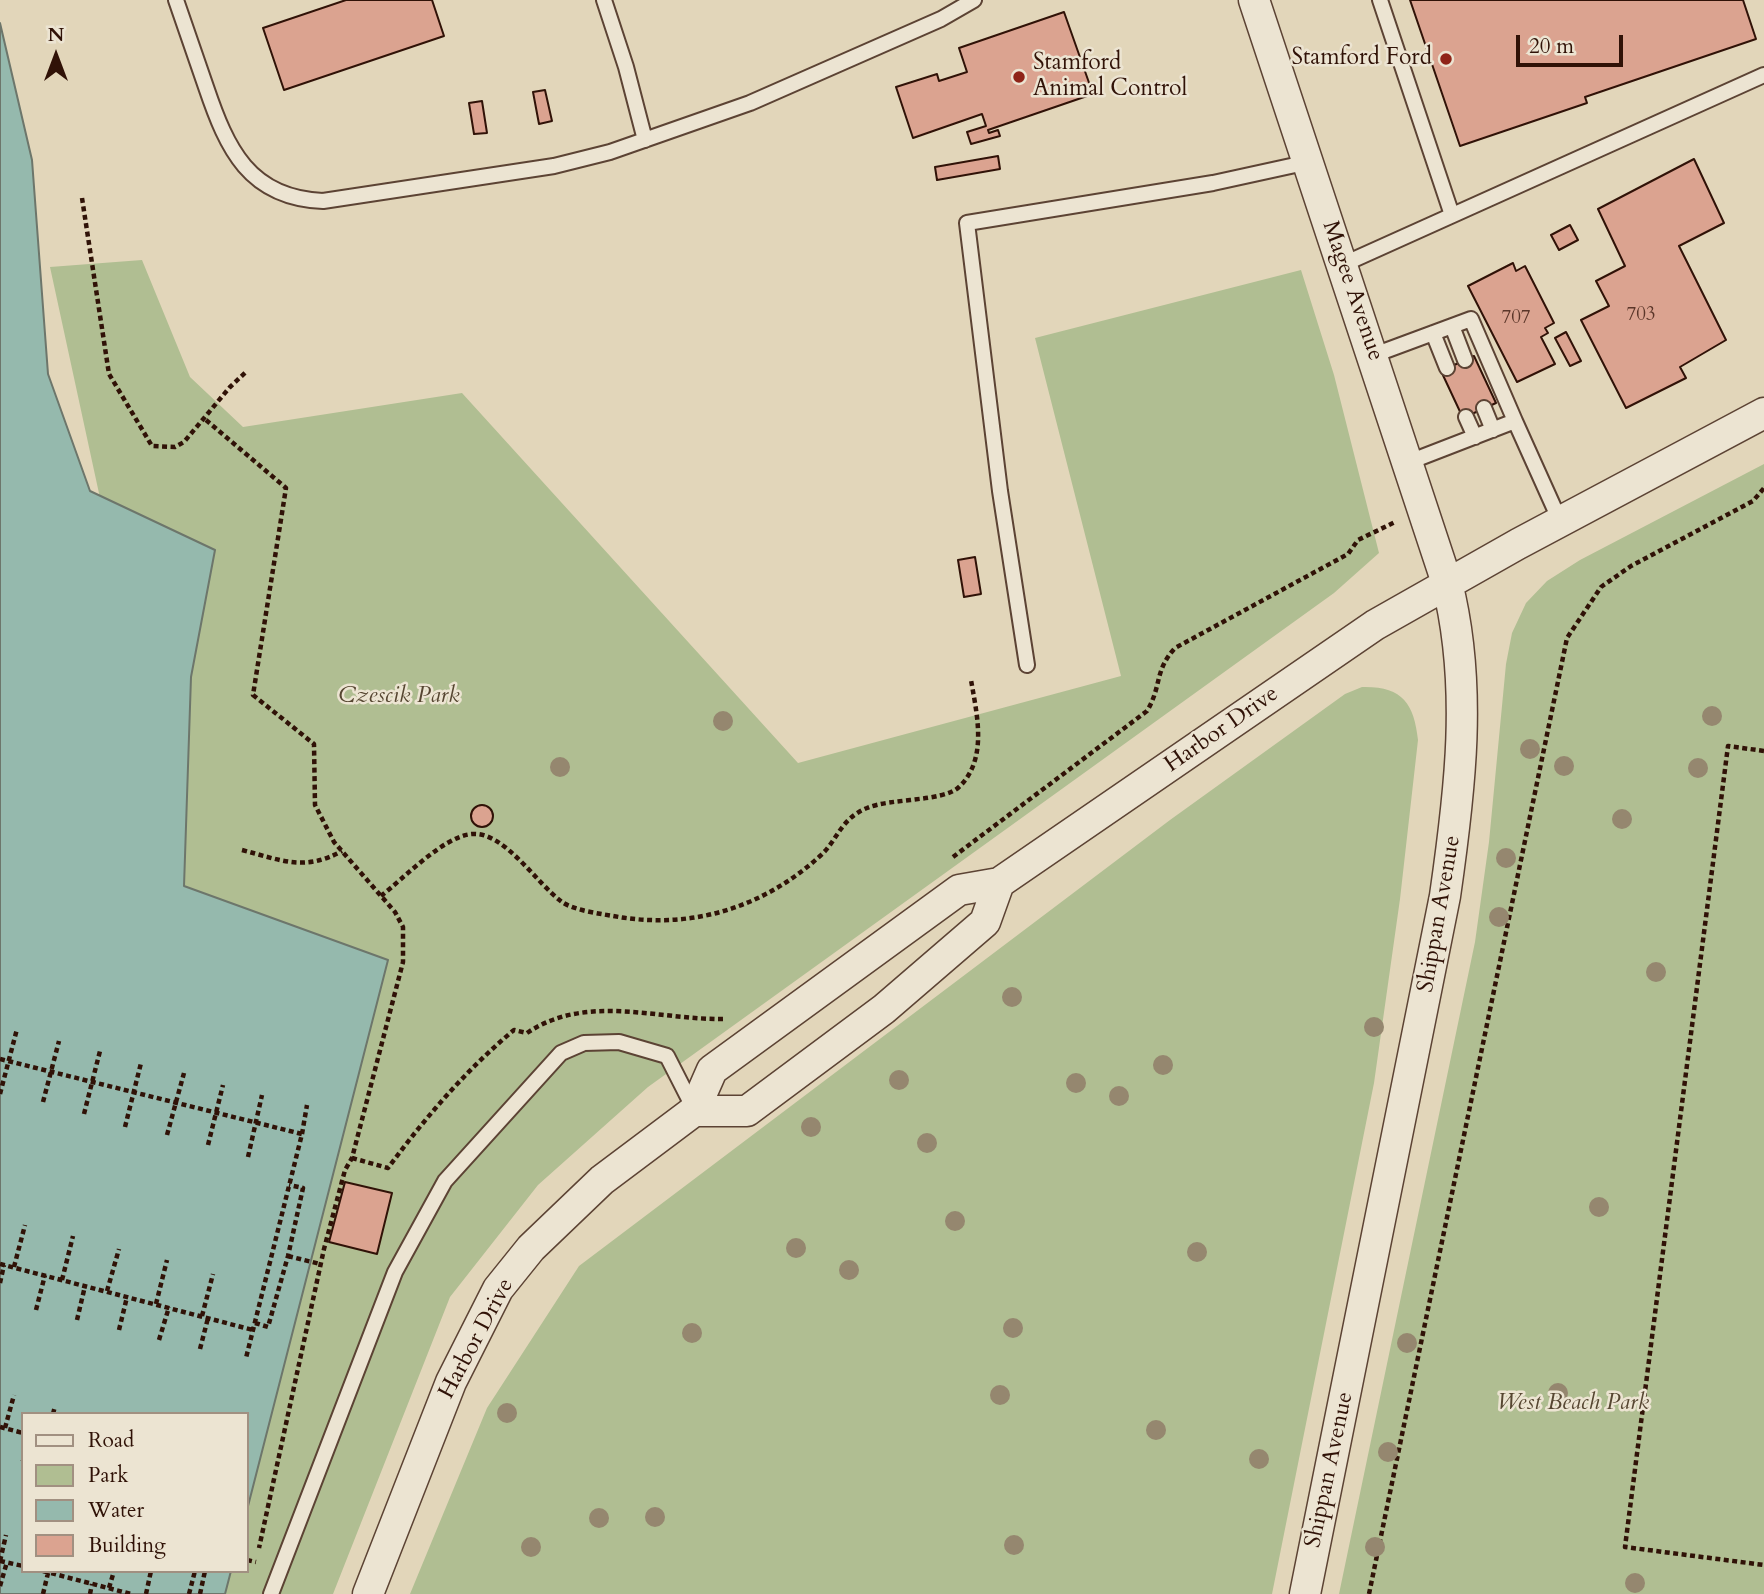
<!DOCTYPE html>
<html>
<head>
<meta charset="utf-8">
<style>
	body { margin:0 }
	#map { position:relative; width:1764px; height:1594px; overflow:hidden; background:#e2d6ba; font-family:Cardo,serif }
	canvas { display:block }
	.legend { position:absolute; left:21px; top:1412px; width:228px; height:161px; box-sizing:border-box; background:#ece4d2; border:2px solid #a19081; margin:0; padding:9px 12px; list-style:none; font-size:21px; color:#301207 }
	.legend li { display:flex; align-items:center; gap:14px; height:35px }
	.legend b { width:35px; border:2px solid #a19081 }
	.north { position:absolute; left:21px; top:21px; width:70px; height:70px; -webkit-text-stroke:5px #ece4d2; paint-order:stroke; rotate:0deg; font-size:19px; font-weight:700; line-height:28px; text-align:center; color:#301207 }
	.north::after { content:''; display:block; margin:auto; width:24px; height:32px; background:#301207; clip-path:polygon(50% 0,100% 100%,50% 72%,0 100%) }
	.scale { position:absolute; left:1516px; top:35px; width:107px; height:32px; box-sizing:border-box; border:4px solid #301207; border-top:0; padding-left:9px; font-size:21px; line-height:24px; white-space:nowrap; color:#301207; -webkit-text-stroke:5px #ece4d2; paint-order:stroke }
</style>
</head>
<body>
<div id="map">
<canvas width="1764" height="1594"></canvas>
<ul class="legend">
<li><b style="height:9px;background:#ece4d2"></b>Road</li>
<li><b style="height:19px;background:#b0be92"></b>Park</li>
<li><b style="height:19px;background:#95b9ad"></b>Water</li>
<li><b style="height:19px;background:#dba390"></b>Building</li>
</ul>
<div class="north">N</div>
<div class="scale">20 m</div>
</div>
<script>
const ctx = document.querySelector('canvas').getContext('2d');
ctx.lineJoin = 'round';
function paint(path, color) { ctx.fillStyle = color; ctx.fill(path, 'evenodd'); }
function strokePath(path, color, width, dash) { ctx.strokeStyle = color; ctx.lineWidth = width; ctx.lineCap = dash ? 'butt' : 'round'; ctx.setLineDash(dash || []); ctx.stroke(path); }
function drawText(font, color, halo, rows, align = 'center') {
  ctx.font = font + ' Cardo,serif'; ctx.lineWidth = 5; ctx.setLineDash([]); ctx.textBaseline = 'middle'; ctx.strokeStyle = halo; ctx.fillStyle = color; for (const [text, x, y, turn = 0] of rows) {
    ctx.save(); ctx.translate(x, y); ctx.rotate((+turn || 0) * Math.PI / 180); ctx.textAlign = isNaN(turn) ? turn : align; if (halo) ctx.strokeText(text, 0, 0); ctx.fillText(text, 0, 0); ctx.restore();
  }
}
const green = new Path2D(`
	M 142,260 L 190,377 L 243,427 L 462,393 L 798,763 L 1121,676 L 1035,338 L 1301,270 L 1334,375 L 1379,553 L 1334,593 L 648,1087 L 538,1185 L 450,1297 L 333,1594 L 225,1594 L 231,1571 L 247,1571 L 247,1510 L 388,960 L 184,886 L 50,267 Z
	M 1764,464 L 1764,1594 L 1339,1594 L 1475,942 L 1489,842 L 1506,664 L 1512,633 L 1526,603 L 1547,581 L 1580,560 Z
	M 1362,687 C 1402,686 1414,703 1418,740 L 1400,899 L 1374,1083 L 1272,1594 L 410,1594 L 487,1408 L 579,1266 L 1170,820 L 1345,694 Z`);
const water = new Path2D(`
	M 0,23 L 32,160 L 48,374 L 90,491 L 215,550 L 191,677 L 184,886 L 388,960 L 247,1510 L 247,1414 L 23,1414 L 23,1571 L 231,1571 L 225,1594 L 0,1594 Z`);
const building = new Path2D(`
	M 346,0 L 432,0 L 444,36 L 284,90 L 263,28 Z
	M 1410,0 L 1743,0 L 1756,39 L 1585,97 L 1587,103 L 1460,146 Z
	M 1064,12 L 1093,94 L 988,130 L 989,133 L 998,130 L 1000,136 L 971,144 L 967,132 L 986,126 L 982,114 L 913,138 L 896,87 L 937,74 L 939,81 L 967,72 L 959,48 Z
	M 545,90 L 552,121 L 539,124 L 533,92 Z
	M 482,101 L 487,133 L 474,134 L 469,103 Z
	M 998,156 L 1000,169 L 937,180 L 935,167 Z
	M 1694,159 L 1724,223 L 1679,246 L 1726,340 L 1680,367 L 1686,378 L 1626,408 L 1581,320 L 1609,306 L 1596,281 L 1625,266 L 1598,209 Z
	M 1570,225 L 1578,240 L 1559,250 L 1551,235 Z
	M 1513,263 L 1516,271 L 1525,266 L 1554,323 L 1545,328 L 1548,333 L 1541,337 L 1555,364 L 1517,382 L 1468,286 Z
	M 1566,332 L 1581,361 L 1570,366 L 1555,338 Z
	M 1474,356 L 1496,403 L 1463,418 L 1441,371 Z
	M 975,557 L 981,594 L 964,597 L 958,560 Z
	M471 816a11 11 0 1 1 22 0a11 11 0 1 1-22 0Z
	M 345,1182 L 392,1193 L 377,1254 L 329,1242 Z`);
const path = new Path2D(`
	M 82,198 L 109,374 L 152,446 L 175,447 L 184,442 L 230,387 L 247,371
	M 206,420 L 286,488 L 253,695 L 314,744 L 315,805 L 334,842 L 395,912 L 403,927 L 403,962 L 352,1158 L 345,1170 L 324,1249 L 259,1548
	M 1764,751 L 1728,746 L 1625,1547 L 1764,1565
	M 242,850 C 281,860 304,872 342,851
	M 953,857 L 1147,711 C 1162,686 1154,671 1175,648 L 1348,554 L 1358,540 L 1395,522
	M 381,896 C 404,878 444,836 472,834 C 504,831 537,884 562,902 C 575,911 603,914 619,917 C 694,929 764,907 820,856 C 838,840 840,819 867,808 C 890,798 943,802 959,787 C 988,759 977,715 971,680
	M 0,1059 L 302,1134 L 246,1358
	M 0,1094 L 17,1029
	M 43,1102 L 59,1041
	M 84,1114 L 100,1051
	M 125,1127 L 141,1063
	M 302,1134 L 307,1105
	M 167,1135 L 184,1073
	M 208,1145 L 223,1085
	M 248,1157 L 262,1095
	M 352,1158 L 388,1168 C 425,1118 466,1070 514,1030 L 527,1033 C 586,993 658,1020 724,1019
	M 288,1256 L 320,1264
	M 0,1264 L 253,1330
	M 14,1267 L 25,1225
	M 62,1280 L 73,1236
	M 0,1283 L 4,1265
	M 107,1291 L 119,1249
	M 156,1304 L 167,1260
	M 36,1310 L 45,1275
	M 202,1316 L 213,1274
	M 77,1320 L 85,1286
	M 255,1323 L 268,1327 L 288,1256 L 303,1188 L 289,1185
	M 119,1330 L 127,1297
	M 159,1340 L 169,1307
	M 200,1349 L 208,1318
	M 53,1414 L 55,1406
	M 0,1427 L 23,1433
	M 5,1428 L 14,1395
	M 23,1461 L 23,1460
	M 247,1560 L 256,1562
	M 0,1561 L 6,1535
	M 0,1561 L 23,1566
	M 43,1571 L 131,1594
	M 0,1586 L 7,1562
	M 109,1588 L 114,1571
	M 43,1594 L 48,1573
	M 90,1594 L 92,1584
	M 146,1594 L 151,1571
	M 189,1594 L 195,1571
	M 200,1594 L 205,1571
	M 1369,1594 L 1567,638 L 1601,587 L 1631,566 L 1753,501 L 1764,488`);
const service = new Path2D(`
	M 176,0 C 186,29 196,58 206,87 C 227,149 249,198 323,201 L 554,166 L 610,152 L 750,103 L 941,19 L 974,0
	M 604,0 L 626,67 L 645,140
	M 1380,0 L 1452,215
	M 1344,264 L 1764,75
	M 1452,326 L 1465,360
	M 1433,333 L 1447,368
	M 1374,355 L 1471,319 L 1515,421
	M 1484,408 L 1493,430
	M 1466,417 L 1475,437
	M 1409,462 L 1515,421 L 1560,521
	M 1027,665 L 1000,491 L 967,223 L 1213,183 L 1309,162
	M 271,1594 L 395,1272 L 445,1181 L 561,1053 L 584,1043 L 619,1042 L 667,1056 L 694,1109`);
const minor = new Path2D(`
	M 1254,0 L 1447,583 C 1473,686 1460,792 1445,896 L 1305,1594
	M 694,1111 L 747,1111 L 884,1009 L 985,922 L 999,883
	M 368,1594 L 451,1382 L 498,1289 L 531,1248 L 602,1180 L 694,1111 L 712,1070 L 959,890 L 999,883 L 1375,625 L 1518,544 L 1764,413`);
const trees = [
	[1712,716],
	[723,721],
	[1530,749],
	[1564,766],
	[560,767],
	[1698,768],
	[1622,819],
	[1506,858],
	[1499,917],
	[1656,972],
	[1012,997],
	[1374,1027],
	[1163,1065],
	[899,1080],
	[1076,1083],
	[1119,1096],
	[811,1127],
	[927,1143],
	[1599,1207],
	[955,1221],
	[796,1248],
	[1197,1252],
	[849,1270],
	[1013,1328],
	[692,1333],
	[1407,1343],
	[1558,1393],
	[1000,1395],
	[507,1413],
	[1156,1430],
	[1388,1452],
	[1259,1459],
	[655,1517],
	[599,1518],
	[1014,1545],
	[531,1547],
	[1375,1547],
	[1635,1583]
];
const markers = [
	[1446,59,7,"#8f2418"],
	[1019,77,7,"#8f2418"]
];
const numberNames = [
	["703",1641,316],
	["707",1516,319]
];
const poiNames = [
	["Stamford Ford",1432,59],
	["Stamford",1033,64,"left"],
	["Animal Control",1033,90,"left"]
];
const streetNames = [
	["Magee Avenue",1352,291,71],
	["Harbor Drive",1222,730,-35],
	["Shippan Avenue",1440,914,-80],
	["Harbor Drive",477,1339,-62],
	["Shippan Avenue",1330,1470,-78]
];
const parkNames = [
	["Czescik Park",399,697],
	["West Beach Park",1573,1404]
];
paint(green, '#b0be92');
paint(water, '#95b9ad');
strokePath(water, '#6d766b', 2);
paint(building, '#dba390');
strokePath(building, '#301207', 2);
strokePath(service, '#5c4334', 18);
strokePath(minor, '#5c4334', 33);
strokePath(path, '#301207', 4.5, [5, 3.5]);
strokePath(service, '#ece4d2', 14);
strokePath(minor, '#ece4d2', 30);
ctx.fillStyle = '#95876f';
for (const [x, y] of trees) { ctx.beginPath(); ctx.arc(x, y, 10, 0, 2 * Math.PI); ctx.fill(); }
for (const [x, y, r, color] of markers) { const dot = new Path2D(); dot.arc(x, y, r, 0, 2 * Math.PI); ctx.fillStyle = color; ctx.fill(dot); strokePath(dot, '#ece4d2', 2.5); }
drawText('19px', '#5b3629', null, numberNames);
drawText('23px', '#301207', '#ece4d2', poiNames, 'right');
drawText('23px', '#301207', '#ece4d2', streetNames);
drawText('italic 23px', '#564631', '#ece4d2', parkNames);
</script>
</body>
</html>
